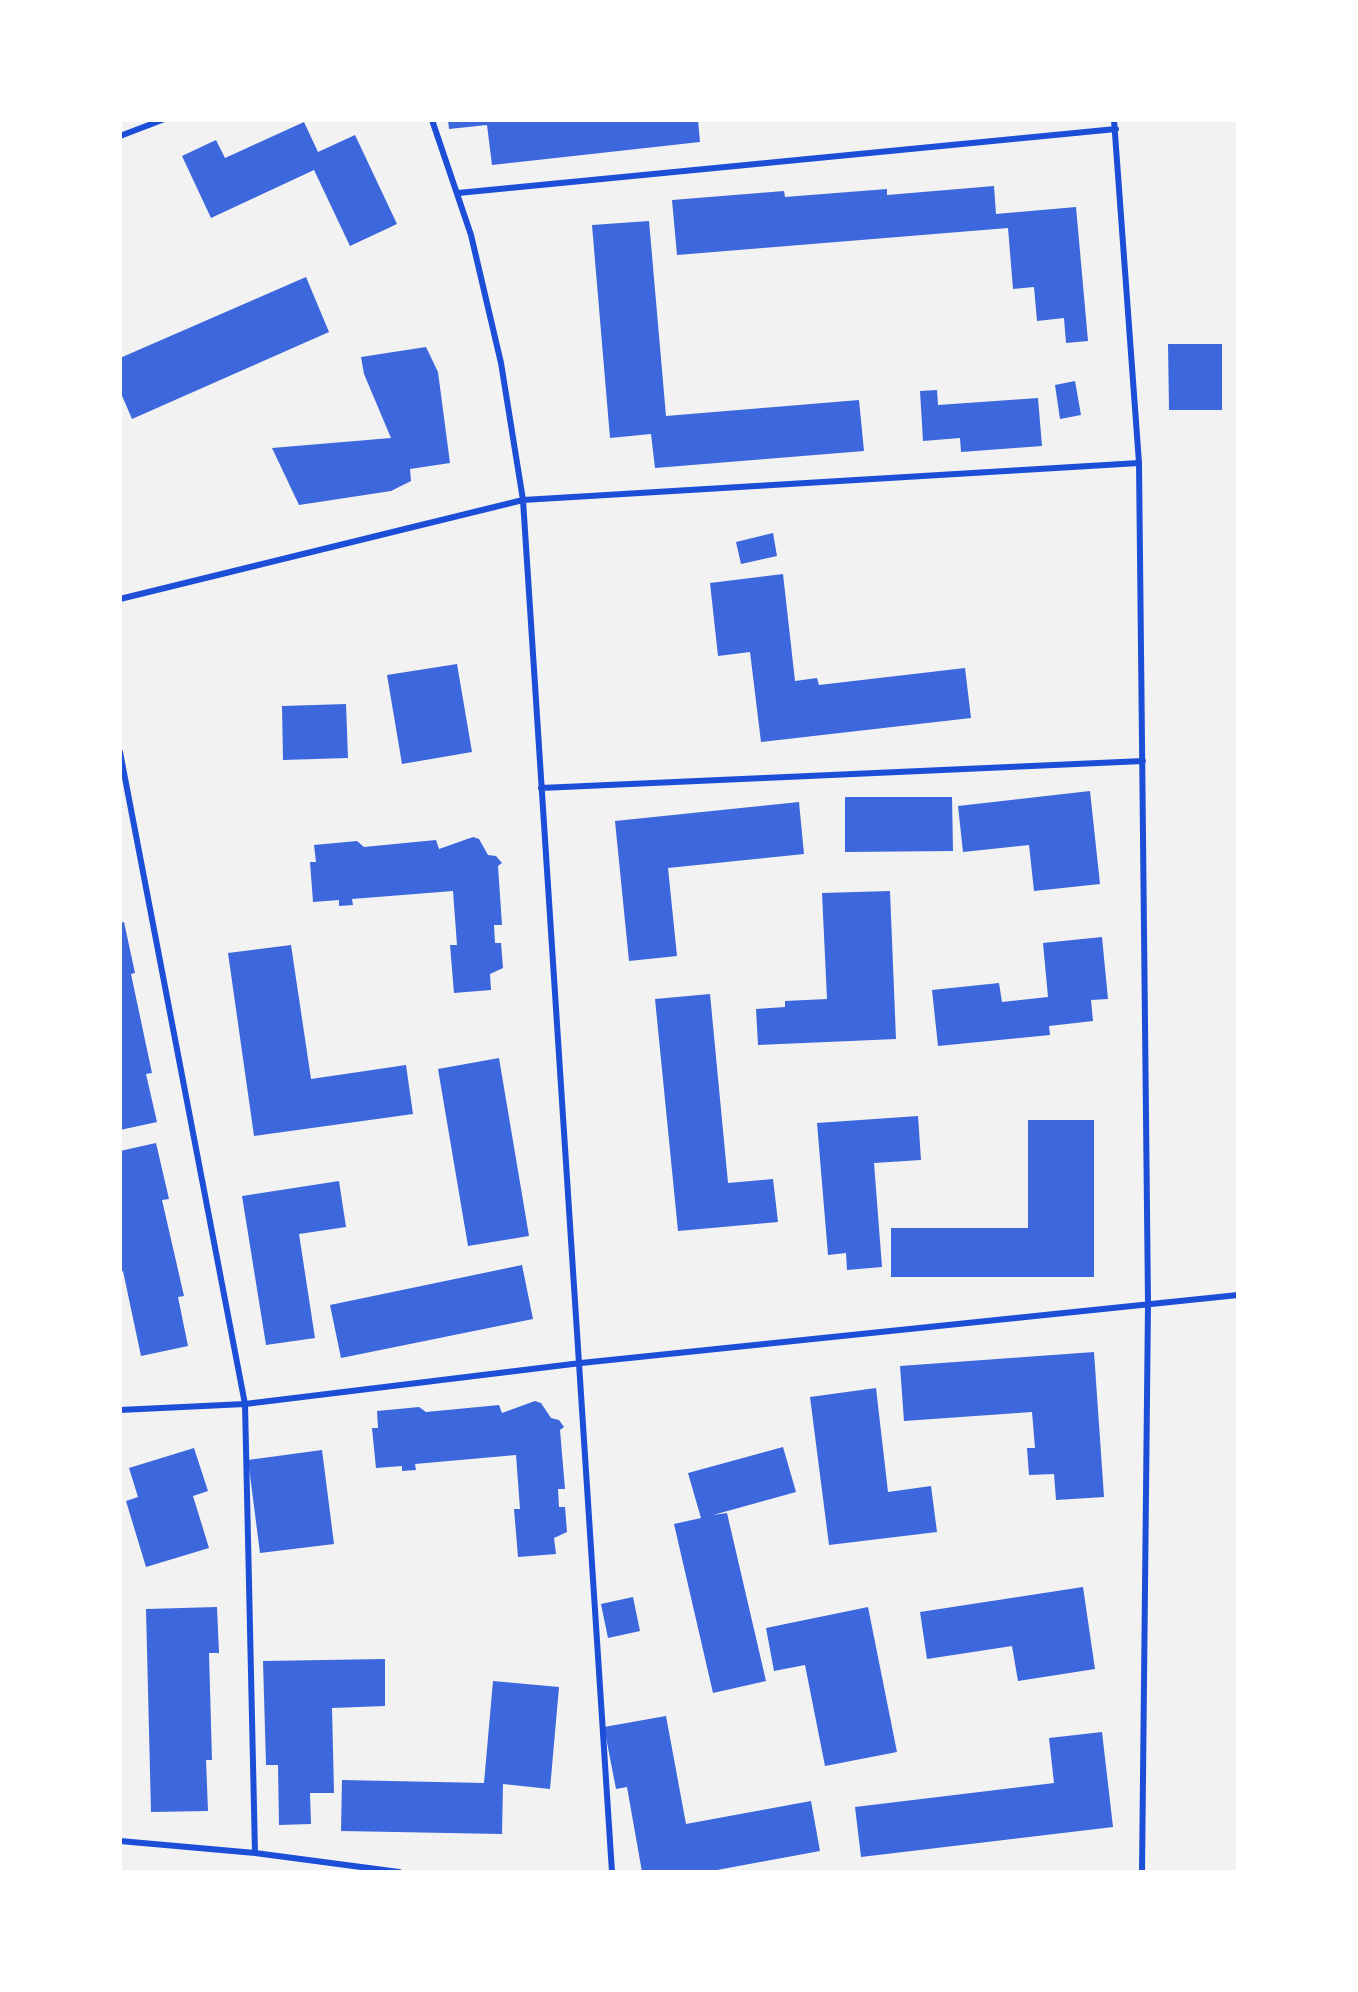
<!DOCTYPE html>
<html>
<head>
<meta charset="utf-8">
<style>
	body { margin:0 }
	#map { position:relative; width:1358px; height:1992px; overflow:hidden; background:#f2f2f2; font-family:Overpass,sans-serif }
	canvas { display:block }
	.frame { position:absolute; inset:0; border:122px solid #fff; pointer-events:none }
</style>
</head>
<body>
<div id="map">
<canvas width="1358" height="1992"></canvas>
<div class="frame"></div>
</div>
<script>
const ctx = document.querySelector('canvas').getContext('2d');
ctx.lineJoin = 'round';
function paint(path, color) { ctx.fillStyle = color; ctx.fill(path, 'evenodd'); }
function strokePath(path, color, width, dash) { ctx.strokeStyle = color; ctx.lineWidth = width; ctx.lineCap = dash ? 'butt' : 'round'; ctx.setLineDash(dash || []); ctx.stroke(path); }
const building = new Path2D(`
	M 448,120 L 698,120 L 700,142 L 492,165 L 487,125 L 449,129 Z
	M 304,122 L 318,152 L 355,135 L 397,224 L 350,246 L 314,170 L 211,218 L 182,156 L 216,140 L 225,158 Z
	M 994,186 L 996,214 L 1076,207 L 1088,341 L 1066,343 L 1064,318 L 1037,321 L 1034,287 L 1013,289 L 1008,228 L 677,255 L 672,200 L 784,191 L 785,197 L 887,189 L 887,195 Z
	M 649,221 L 666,416 L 859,400 L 864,451 L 655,468 L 651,434 L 610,438 L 592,225 Z
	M 306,277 L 329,332 L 132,419 L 120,391 L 120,358 Z
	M 1168,344 L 1222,344 L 1222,410 L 1169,410 Z
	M 426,347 L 438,372 L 450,463 L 410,469 L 411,481 L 391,491 L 299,505 L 272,448 L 391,438 L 364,374 L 361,357 Z
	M 1075,381 L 1081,415 L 1060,419 L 1055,385 Z
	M 937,390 L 938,405 L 1038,398 L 1042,446 L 961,452 L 960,438 L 923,441 L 920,391 Z
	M 773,533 L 777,556 L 741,564 L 736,542 Z
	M 783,574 L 795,681 L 817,678 L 819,685 L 965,668 L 971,718 L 761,742 L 750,652 L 718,656 L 710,583 Z
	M 457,664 L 472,752 L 402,764 L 387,675 Z
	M 346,704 L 348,758 L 283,760 L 282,706 Z
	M 1090,791 L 1100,884 L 1034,891 L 1029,845 L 963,852 L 958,806 Z
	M 845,797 L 952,797 L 953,851 L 845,852 Z
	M 799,802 L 804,854 L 668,868 L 677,956 L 629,961 L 615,821 Z
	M 473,837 L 479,839 L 488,855 L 496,856 L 502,863 L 498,866 L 502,925 L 494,925 L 495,943 L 501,943 L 503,968 L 490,974 L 491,990 L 454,993 L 450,945 L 457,945 L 453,891 L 352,899 L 353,905 L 339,906 L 339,900 L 313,902 L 310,862 L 316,862 L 314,845 L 357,841 L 364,847 L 436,840 L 439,849 Z
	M 890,891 L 896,1039 L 758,1045 L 756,1009 L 785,1007 L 785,1001 L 827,999 L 822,893 Z
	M 124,922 L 135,973 L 131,974 L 152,1073 L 146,1074 L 157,1122 L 120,1130 L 120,923 Z
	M 1102,937 L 1108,999 L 1091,1000 L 1093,1021 L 1049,1026 L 1050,1035 L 938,1046 L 932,990 L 999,983 L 1002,1002 L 1048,997 L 1043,943 Z
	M 291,945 L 311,1079 L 406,1065 L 413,1114 L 254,1136 L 228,953 Z
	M 710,994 L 728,1183 L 773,1179 L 778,1222 L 678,1231 L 655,999 Z
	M 499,1058 L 529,1236 L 468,1246 L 438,1069 Z
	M 918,1116 L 921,1160 L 874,1163 L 882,1267 L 847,1270 L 846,1253 L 828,1255 L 817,1123 Z
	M 1028,1120 L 1094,1120 L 1094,1277 L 891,1277 L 891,1228 L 1028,1228 Z
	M 156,1143 L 169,1199 L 162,1200 L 184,1296 L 178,1297 L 188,1346 L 141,1356 L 123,1271 L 120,1272 L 120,1151 Z
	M 339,1181 L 346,1227 L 299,1234 L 315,1338 L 266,1345 L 242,1196 Z
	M 522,1265 L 533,1319 L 341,1358 L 330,1305 Z
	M 1094,1352 L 1104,1497 L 1056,1500 L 1054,1474 L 1029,1475 L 1027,1448 L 1035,1448 L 1032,1412 L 904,1421 L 900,1366 Z
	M 876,1388 L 888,1492 L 931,1486 L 937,1532 L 829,1545 L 810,1397 Z
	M 535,1401 L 541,1403 L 551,1418 L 559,1420 L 564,1427 L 560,1430 L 565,1489 L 558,1489 L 559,1507 L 565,1507 L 567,1532 L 554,1538 L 556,1554 L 518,1557 L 514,1509 L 520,1509 L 516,1455 L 415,1464 L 416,1470 L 402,1471 L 402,1466 L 376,1468 L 372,1428 L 378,1428 L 377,1411 L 419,1407 L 426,1412 L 499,1405 L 502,1413 Z
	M 783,1447 L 796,1492 L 713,1515 L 727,1513 L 766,1681 L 713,1693 L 674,1524 L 701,1518 L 688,1473 Z
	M 194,1448 L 208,1491 L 193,1496 L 209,1548 L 146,1567 L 126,1501 L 138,1497 L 129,1468 Z
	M 322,1450 L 334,1544 L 260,1553 L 248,1460 Z
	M 1083,1587 L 1095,1669 L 1018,1681 L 1012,1646 L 927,1659 L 920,1612 Z
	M 633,1597 L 640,1631 L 608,1638 L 601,1604 Z
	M 217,1607 L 219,1653 L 209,1653 L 212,1760 L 206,1760 L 208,1811 L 151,1812 L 146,1609 Z
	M 868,1607 L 897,1752 L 825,1766 L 805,1665 L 774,1671 L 766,1628 Z
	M 385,1659 L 385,1706 L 332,1708 L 334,1793 L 310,1793 L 311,1824 L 279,1825 L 278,1765 L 266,1765 L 263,1661 Z
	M 493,1681 L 559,1687 L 550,1789 L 503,1784 L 502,1834 L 341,1831 L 342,1780 L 484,1783 Z
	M 666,1716 L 686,1824 L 811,1801 L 820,1851 L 706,1872 L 642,1872 L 627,1787 L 616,1789 L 604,1727 Z
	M 1102,1732 L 1113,1827 L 861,1857 L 855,1807 L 1054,1783 L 1049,1738 Z`);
const minor = new Path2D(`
	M 432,120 L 471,235 L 501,363 L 523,500 L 612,1872
	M 1114,120 L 1139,463 L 1148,1303 L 1142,1872
	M 120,136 L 162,120
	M 458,193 L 1116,129
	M 120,599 L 523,500 L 1139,463
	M 120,752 L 245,1404 L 255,1853
	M 541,788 L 1143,761
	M 120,1410 L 245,1404 L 581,1363 L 1238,1295
	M 120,1841 L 255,1853 L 399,1872`);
paint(building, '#3d67dc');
strokePath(minor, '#1d4ed8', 6);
</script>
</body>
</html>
